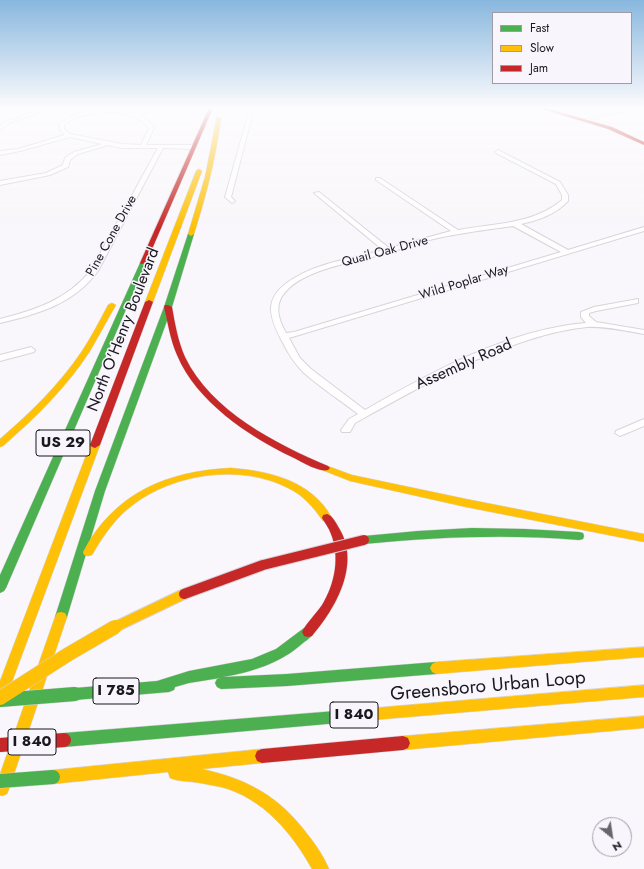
<!DOCTYPE html>
<html>
<head>
<meta charset="utf-8">
<style>
	body { margin:0 }
	#map { position:relative; width:644px; height:869px; overflow:hidden; background:#f9f7fb; font-family:Jost,sans-serif }
	canvas { display:block }
	.legend { position:absolute; left:492px; top:12px; width:140px; height:72px; box-sizing:border-box; background:#f8f5fd; border:1px solid #a09ca4; margin:0; padding:5px 7px; list-style:none; font-size:12px; color:#1b171e }
	.legend li { display:flex; align-items:center; gap:8px; height:20px }
	.legend b { width:20px; border:1px solid #a09ca4 }
	.north { position:absolute; left:592px; top:817px; width:40px; height:40px; box-sizing:border-box; background:#f8f5fd; border:1px solid #a09ca4; border-radius:50%; rotate:150deg; font-size:11px; font-weight:700; line-height:16px; text-align:center; color:#1b171e }
	.north::after { content:''; display:block; margin:auto; width:14px; height:18px; background:#69656b; clip-path:polygon(50% 0,100% 100%,50% 72%,0 100%) }
</style>
</head>
<body>
<div id="map">
<canvas width="644" height="869"></canvas>
<ul class="legend">
<li><b style="height:5px;background:#4caf50"></b>Fast</li>
<li><b style="height:5px;background:#ffc107"></b>Slow</li>
<li><b style="height:5px;background:#c62828"></b>Jam</li>
</ul>
<div class="north">N</div>
</div>
<script>
const ctx = document.querySelector('canvas').getContext('2d');
ctx.lineJoin = 'round';
function strokePath(path, color, width, dash) { ctx.strokeStyle = color; ctx.lineWidth = width; ctx.lineCap = dash ? 'butt' : 'round'; ctx.setLineDash(dash || []); ctx.stroke(path); }
function paint(path, color) { ctx.fillStyle = color; ctx.fill(path, 'evenodd'); }
function drawText(font, color, halo, rows, align = 'center') {
  ctx.font = font + ' Jost,sans-serif'; ctx.lineWidth = 3; ctx.setLineDash([]); ctx.textBaseline = 'middle'; ctx.strokeStyle = halo; ctx.fillStyle = color; for (const [text, x, y, turn = 0] of rows) {
    ctx.save(); ctx.translate(x, y); ctx.rotate((+turn || 0) * Math.PI / 180); ctx.textAlign = isNaN(turn) ? turn : align; if (halo) ctx.strokeText(text, 0, 0); ctx.fillText(text, 0, 0); ctx.restore();
  }
}
const street = new Path2D(`
	M 39,108 L 43,108 L 37,114 L 11,122 L 0,130 L 0,126 C 13,115 27,118 39,108 Z
	M 99,108 L 134,113 L 155,108 L 161,108 L 139,115 L 149,121 L 154,128 L 146,145 L 192,145 L 195,147 L 192,149 L 163,148 L 98,271 C 74,304 38,314 0,323 L 0,319 C 35,310 67,300 91,270 L 158,148 L 122,148 L 108,145 L 78,154 L 70,160 L 68,167 L 50,175 L 0,185 L 0,181 L 46,173 L 63,165 L 65,158 L 74,152 L 102,144 L 70,137 L 20,151 L 0,155 L 0,151 L 18,149 L 65,135 L 60,130 L 59,124 L 71,116 ZM 101,111 C 119,113 137,113 149,128 L 141,145 L 122,144 L 70,134 L 64,129 L 64,125 L 75,118 Z
	M 194,108 L 198,108 L 195,110 L 193,109 Z
	M 250,108 L 254,108 L 231,197 L 235,201 L 232,203 L 225,197 Z
	M 628,108 L 635,108 L 585,121 L 583,120 Z
	M 498,150 L 560,182 L 568,195 L 568,201 C 555,215 538,220 521,224 L 568,250 L 644,227 L 644,231 L 289,338 L 300,358 L 311,369 L 365,410 C 432,372 509,329 586,323 L 581,317 L 581,312 L 594,307 L 638,299 L 638,303 L 596,311 L 589,313 L 589,316 L 596,322 L 644,330 L 644,334 C 625,331 606,326 587,327 C 567,329 547,334 528,340 C 466,360 411,392 355,423 L 350,432 L 342,432 L 341,430 L 349,419 L 358,414 C 340,400 321,388 304,373 C 295,364 289,355 283,343 C 268,315 262,296 296,277 C 322,262 354,258 383,250 L 314,193 L 319,192 L 389,248 L 451,231 L 376,180 L 376,178 L 380,178 L 458,230 C 494,223 532,225 562,200 L 562,195 L 556,184 L 496,153 L 495,152 ZM 513,226 L 561,252 L 294,332 L 286,333 C 280,322 275,310 281,298 C 297,270 351,263 380,255 C 384,254 388,254 392,252 C 432,236 471,232 513,226 Z
	M 31,347 L 35,350 L 34,352 L 0,361 L 0,355 Z
	M 644,419 L 644,426 L 620,436 L 615,433 L 616,431 Z`);
const fast = new Path2D(`
	M 191,232 L 194,234 L 172,307 L 105,491 L 67,617 L 65,621 L 61,622 L 57,621 L 55,617 L 95,491 L 164,307 L 188,234 Z
	M 143,261 L 146,263 L 6,588 L 4,591 L 0,593 L 0,575 L 140,263 Z
	M 472,528 L 525,529 L 579,532 L 583,533 L 584,536 L 583,539 L 579,540 C 507,534 436,537 364,544 L 360,543 L 359,540 L 360,537 L 364,536 L 418,531 Z
	M 308,627 L 312,628 L 314,632 C 312,637 307,640 303,643 C 281,663 252,672 223,677 L 287,674 L 436,662 L 440,664 L 442,668 L 440,672 L 436,674 L 287,686 L 221,689 L 217,687 L 215,683 L 217,679 L 220,678 L 189,683 L 175,687 L 174,690 L 169,692 L 75,700 L 70,698 L 69,694 L 70,690 L 75,688 L 157,681 L 189,671 L 252,659 L 276,649 L 304,628 Z
	M 373,708 L 378,710 L 380,714 L 378,718 L 373,720 L 64,747 L 59,745 L 57,740 L 59,735 L 64,733 Z`);
const slow = new Path2D(`
	M 217,117 L 221,118 C 216,158 206,196 194,234 L 191,236 L 188,234 L 205,177 Z
	M 199,169 L 202,171 L 153,302 L 151,303 L 147,303 L 145,302 L 196,171 Z
	M 112,303 L 116,305 C 107,320 99,336 90,351 C 67,387 35,418 3,446 L 0,447 L 0,439 C 30,413 60,384 82,351 C 92,336 100,320 108,305 Z
	M 95,442 L 100,445 L 6,698 L 5,702 L 0,704 L 0,681 L 90,445 Z
	M 325,465 L 352,475 L 466,499 L 644,534 L 644,542 L 466,507 L 350,481 L 322,470 L 320,468 L 322,466 Z
	M 231,468 C 270,471 312,481 332,518 L 331,521 L 323,521 C 314,508 303,495 288,488 C 241,464 176,473 134,504 C 116,517 103,536 92,555 L 88,556 L 84,555 L 83,552 C 114,493 167,471 231,468 Z
	M 61,612 L 65,613 L 67,617 L 9,789 L 7,794 L 2,796 L 0,795 L 0,774 L 55,617 L 57,613 Z
	M 644,647 L 644,657 L 436,674 L 432,672 L 430,668 L 432,664 L 436,662 Z
	M 644,685 L 644,697 L 373,720 L 368,718 L 366,714 L 368,710 L 373,708 Z
	M 644,716 L 644,728 L 403,750 L 398,748 L 396,743 L 398,738 L 403,736 Z
	M 262,749 L 267,751 L 269,756 L 267,761 L 262,763 L 202,769 C 248,779 280,797 308,835 C 316,845 324,857 329,869 L 312,869 C 292,833 263,798 221,787 C 214,786 207,784 200,783 C 190,781 179,782 170,778 L 168,772 L 53,784 L 48,782 L 46,777 L 48,772 L 53,770 Z`);
const jam = new Path2D(`
	M 209,108 L 213,108 L 146,263 L 141,264 L 140,263 Z
	M 539,108 L 545,108 L 612,127 L 644,142 L 644,145 L 608,129 Z
	M 149,300 L 153,302 L 100,445 L 95,448 L 92,447 L 90,445 L 145,302 Z
	M 165,305 L 168,305 L 172,307 C 175,324 178,341 185,357 C 211,411 276,444 328,466 L 330,468 L 328,470 C 320,473 300,461 292,457 C 248,436 196,401 177,355 C 170,339 168,323 164,307 Z
	M 327,514 C 333,516 336,523 339,528 C 361,564 336,608 312,636 L 308,637 L 304,636 L 302,632 C 307,622 316,614 322,605 C 335,584 340,557 331,534 C 329,528 325,523 322,518 L 323,515 Z
	M 403,736 L 408,738 L 410,743 L 408,748 L 403,750 L 262,763 L 257,761 L 255,756 L 257,751 L 262,749 Z`);
const fastBridge = new Path2D(`
	M 0,700 L 75,694
	M 0,781 L 53,777`);
const slowBridgeFar1 = new Path2D(`
	M 113,628 L 184,594`);
const slowBridge = new Path2D(`
	M 0,698 L 67,655 L 115,627`);
const jamBridgeFar1 = new Path2D(`
	M 184,594 L 263,565 L 364,540`);
const jamBridge = new Path2D(`
	M 0,745 L 64,740`);
const farStreetnames = [
	["Pine Cone Drive",112,236,-61],
	["Quail Oak Drive",385,252,-15],
	["Wild Poplar Way",464,283,-17]
];
const shields = [
	[63,443,54],
	[116,691,46],
	[354,715,48],
	[32,742,48]
];
const shieldNames = [
	["US 29",63,443],
	["I 785",116,691],
	["I 840",354,715],
	["I 840",32,742]
];
const streetNames = [
	["North O'Henry Boulevard",124,330,-69],
	["Assembly Road",464,365,-24]
];
const nearStreetnames = [
	["Greensboro Urban Loop",488,687,-5]
];
strokePath(street, '#d7d4db', 2);
strokePath(fast, '#d7d4db', 1);
strokePath(slow, '#d7d4db', 1);
strokePath(jam, '#d7d4db', 1);
paint(street, '#fefefe');
paint(fast, '#4caf50');
paint(slow, '#ffc107');
paint(jam, '#c62828');
strokePath(fastBridge, '#d7d4db', 15, []);
strokePath(slowBridgeFar1, '#d7d4db', 12, []);
strokePath(slowBridge, '#d7d4db', 15, []);
strokePath(jamBridgeFar1, '#d7d4db', 12, []);
strokePath(jamBridge, '#d7d4db', 15, []);
strokePath(fastBridge, '#4caf50', 14);
strokePath(slowBridgeFar1, '#ffc107', 10);
strokePath(slowBridge, '#ffc107', 14);
strokePath(jamBridgeFar1, '#c62828', 10);
strokePath(jamBridge, '#c62828', 14);
const sky = ctx.createLinearGradient(0, 0, 0, 229);
sky.addColorStop(0, '#88b7de');
sky.addColorStop(0.47, '#fcfbfd');
sky.addColorStop(1, '#fcfbfd00');
ctx.fillStyle = sky;
ctx.fillRect(0, 0, 644, 229);
drawText('13px', '#1b171e', '#f8f5fd', farStreetnames);
for (const [x, y, w] of shields) { const box = new Path2D(); box.roundRect(x - w / 2, y - 13, w, 26, 3); ctx.fillStyle = '#f8f5fd'; ctx.fill(box); strokePath(box, '#1b171e', 1); }
drawText('bold 15px', '#1b171e', null, shieldNames);
drawText('16px', '#1b171e', '#f8f5fd', streetNames);
drawText('19px', '#1b171e', '#f8f5fd', nearStreetnames);
</script>
</body>
</html>
